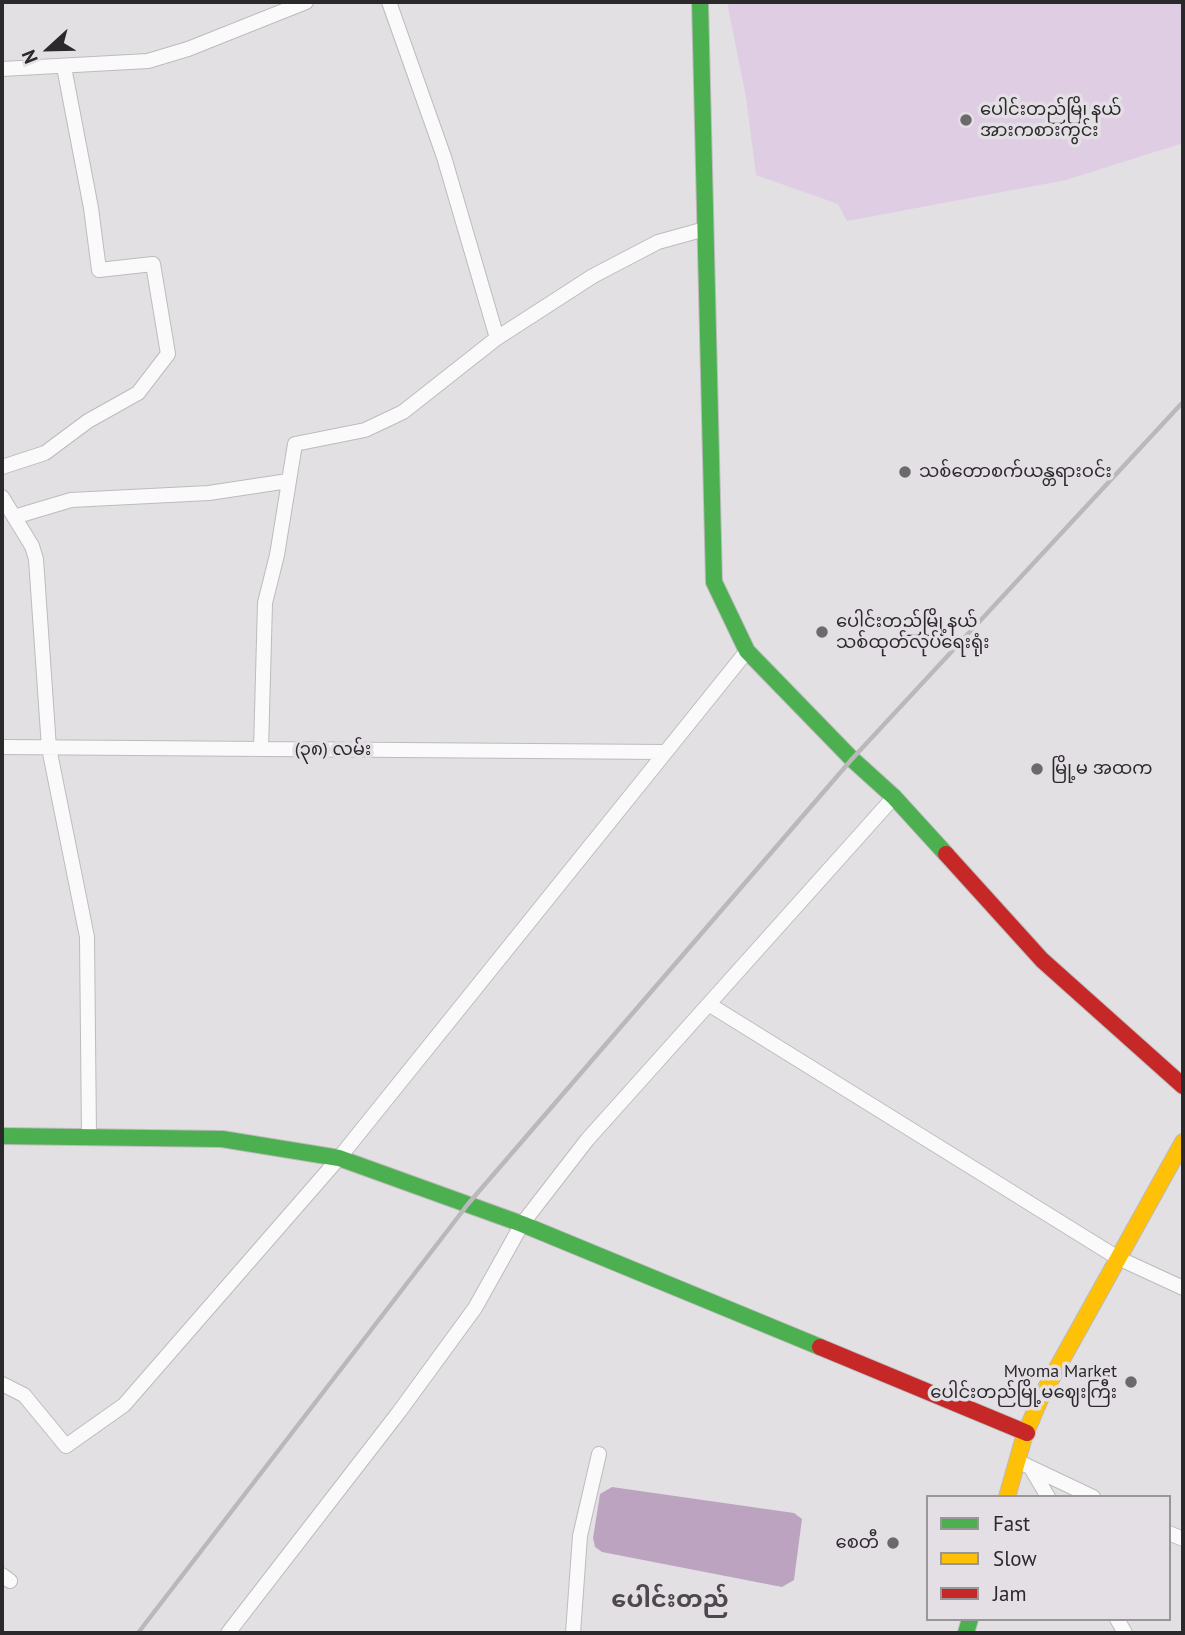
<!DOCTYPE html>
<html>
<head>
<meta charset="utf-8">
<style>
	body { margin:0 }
	#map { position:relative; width:1185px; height:1635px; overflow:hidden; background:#e2e0e3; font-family:"PT Sans",sans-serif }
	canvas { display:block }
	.frame { position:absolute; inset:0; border:4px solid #2b292b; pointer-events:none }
	.legend { position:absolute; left:926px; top:1495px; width:245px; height:126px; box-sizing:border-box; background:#e3dfe4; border:2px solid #99969a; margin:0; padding:9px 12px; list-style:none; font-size:21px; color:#2b292b }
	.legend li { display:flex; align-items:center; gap:14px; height:35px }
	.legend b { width:35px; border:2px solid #99969a }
	.north { position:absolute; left:14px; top:14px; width:70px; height:70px; -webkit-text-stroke:5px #e3dfe4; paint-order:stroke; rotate:248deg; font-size:19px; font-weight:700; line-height:28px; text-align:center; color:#2b292b }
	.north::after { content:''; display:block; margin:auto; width:24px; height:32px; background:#2b292b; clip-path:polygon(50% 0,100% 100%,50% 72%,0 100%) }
</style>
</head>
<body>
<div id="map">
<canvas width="1185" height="1635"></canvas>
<div class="frame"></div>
<ul class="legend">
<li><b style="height:9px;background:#4caf50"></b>Fast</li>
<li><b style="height:9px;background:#ffc107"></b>Slow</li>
<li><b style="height:9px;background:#c62828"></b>Jam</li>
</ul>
<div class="north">N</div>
</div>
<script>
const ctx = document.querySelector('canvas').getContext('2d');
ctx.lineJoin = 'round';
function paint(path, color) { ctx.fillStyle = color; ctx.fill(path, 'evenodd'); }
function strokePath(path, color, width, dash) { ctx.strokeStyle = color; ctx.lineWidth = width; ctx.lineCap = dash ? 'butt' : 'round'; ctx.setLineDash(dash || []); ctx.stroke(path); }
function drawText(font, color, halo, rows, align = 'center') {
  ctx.font = font + ' "PT Sans","Noto Sans Myanmar",sans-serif'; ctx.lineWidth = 7; ctx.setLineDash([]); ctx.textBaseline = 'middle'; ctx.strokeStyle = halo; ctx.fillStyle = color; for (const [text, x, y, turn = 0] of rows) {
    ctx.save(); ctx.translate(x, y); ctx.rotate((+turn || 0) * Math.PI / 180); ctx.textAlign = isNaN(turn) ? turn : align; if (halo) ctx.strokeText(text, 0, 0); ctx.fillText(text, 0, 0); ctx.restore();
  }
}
const green = new Path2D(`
	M 727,2 L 1183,2 L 1183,143 L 1066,180 L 847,221 L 838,204 L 756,175 L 746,97 Z`);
const water = new Path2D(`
	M 612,1487 L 794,1513 L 802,1519 L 794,1580 L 782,1587 L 602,1552 L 595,1547 L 593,1538 L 600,1494 Z`);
const street = new Path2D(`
	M 389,2 L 444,157 L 497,338
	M 2,69 L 148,61 L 188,49 L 306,2
	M 2,467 L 45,453 L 88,421 L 138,393 L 168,354 L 153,264 L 99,270 L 91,208 L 64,67
	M 2,497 L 32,546 L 36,559 L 49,748 L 87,937 L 89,1136
	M 14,517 L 71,500 L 209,493 L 288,481
	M 2,747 L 665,752
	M 261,749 L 265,603 L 277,555 L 295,444 L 365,430 L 403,412 L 497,338 L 593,276 L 658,242 L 705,229
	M 710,1005 L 1118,1258 L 1183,1288
	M 2,1384 L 24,1395 L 66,1446 L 124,1405 L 339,1158 L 747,651
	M 1017,1461 L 1093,1497
	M 1031,1468 L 1048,1497
	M 1169,1533 L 1183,1539
	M 2,1575 L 10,1581
	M 1117,1619 L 1125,1633
	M 228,1633 L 399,1412 L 475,1308 L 522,1224 L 587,1140 L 894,797
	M 573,1633 L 580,1536 L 599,1454`);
const fast = new Path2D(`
	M 700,2 L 714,582 L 747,651 L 852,759 L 894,797 L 946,854
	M 2,1136 L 222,1139 L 339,1158 L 522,1224 L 820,1347
	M 966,1633 L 970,1619`);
const slow = new Path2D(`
	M 1007,1497 L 1024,1437 L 1041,1397 L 1183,1142`);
const jam = new Path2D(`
	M 946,854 L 1042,960 L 1183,1086
	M 820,1347 L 1027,1433`);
const rail = new Path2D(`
	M 138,1633 L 468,1204 L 852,759 L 1183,402`);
const markers = [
	[966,120,7,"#6b696b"],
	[905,472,7,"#6b696b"],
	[822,632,7,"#6b696b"],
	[1037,769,7,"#6b696b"],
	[1131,1382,7,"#6b696b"],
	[893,1543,7,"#6b696b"]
];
const poiNames = [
	["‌ပေါင်းတည်မြို့နယ်",980,110],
	["အားကစားကွင်း",980,131],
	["သစ်တောစက်ယန္တရားဝင်း",919,472],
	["ပေါင်းတည်မြို့နယ်",836,622],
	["သစ်ထုတ်လုပ်ရေးရုံး",836,643],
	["မြို့မ အထက",1051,769],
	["Myoma Market",1117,1372,"right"],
	["ပေါင်းတည်မြို့မဈေးကြီး",1117,1393,"right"],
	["စေတီ",879,1543,"right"]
];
const streetNames = [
	["(၃၈) လမ်း",333,750]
];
const districtNames = [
	["ပေါင်းတည်",670,1600]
];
paint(green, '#dfcde3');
paint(water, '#bca4c1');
strokePath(street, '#bdbbbd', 16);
strokePath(fast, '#bdbbbd', 18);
strokePath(slow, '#bdbbbd', 18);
strokePath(jam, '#bdbbbd', 18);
strokePath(street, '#fbfafb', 14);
strokePath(fast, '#4caf50', 16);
strokePath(slow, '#ffc107', 16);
strokePath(jam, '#c62828', 16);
strokePath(rail, '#bab9ba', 4.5);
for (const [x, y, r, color] of markers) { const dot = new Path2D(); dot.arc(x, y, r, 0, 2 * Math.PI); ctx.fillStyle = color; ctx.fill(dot); strokePath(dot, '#e3dfe4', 2.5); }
drawText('18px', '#2b292b', '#e3dfe4', poiNames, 'left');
drawText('18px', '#2b292b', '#e3dfe4', streetNames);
drawText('bold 24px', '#4c484c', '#e3dfe4', districtNames);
</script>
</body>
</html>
